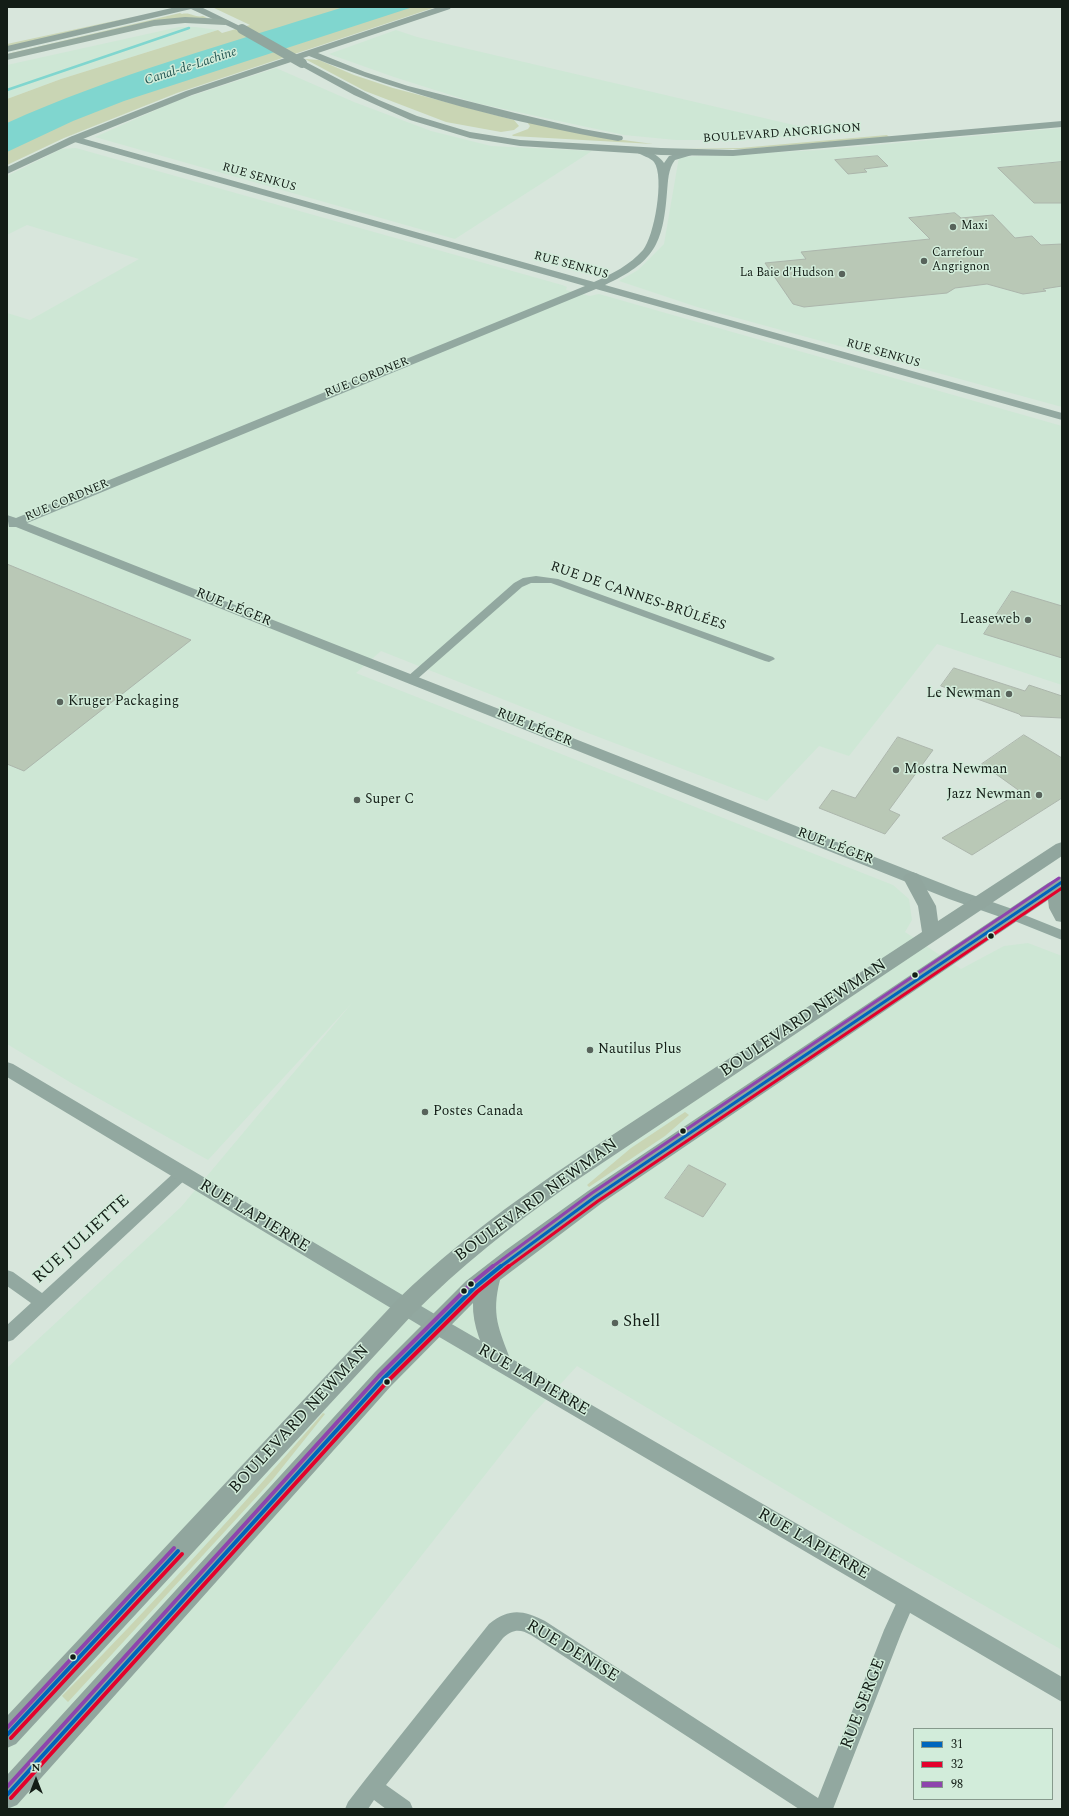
<!DOCTYPE html>
<html>
<head>
<meta charset="utf-8">
<style>
	body { margin:0 }
	#map { position:relative; width:1069px; height:1816px; overflow:hidden; background:#d8e6dc; font-family:Spectral,serif }
	canvas { display:block }
	.frame { position:absolute; inset:0; border:8px solid #131d16; pointer-events:none }
	.legend { position:absolute; left:913px; top:1728px; width:140px; height:72px; box-sizing:border-box; background:#d2ecda; border:1px solid #86998c; margin:0; padding:5px 7px; list-style:none; font-size:12px; color:#131d16 }
	.legend li { display:flex; align-items:center; gap:8px; height:20px }
	.legend b { width:20px; border:1px solid #86998c }
	.north { position:absolute; left:16px; top:1760px; width:40px; height:40px; -webkit-text-stroke:3px #d2ecda; paint-order:stroke; rotate:0deg; font-size:11px; font-weight:700; line-height:16px; text-align:center; color:#131d16 }
	.north::after { content:''; display:block; margin:auto; width:14px; height:18px; background:#131d16; clip-path:polygon(50% 0,100% 100%,50% 72%,0 100%) }
</style>
</head>
<body>
<div id="map">
<canvas width="1069" height="1816"></canvas>
<div class="frame"></div>
<ul class="legend">
<li><b style="height:5px;background:#0065bd"></b>31</li>
<li><b style="height:5px;background:#e4002b"></b>32</li>
<li><b style="height:5px;background:#8e44ad"></b>98</li>
</ul>
<div class="north">N</div>
</div>
<script>
const ctx = document.querySelector('canvas').getContext('2d');
ctx.lineJoin = 'round';
function paint(path, color) { ctx.fillStyle = color; ctx.fill(path, 'evenodd'); }
function strokePath(path, color, width, dash) { ctx.strokeStyle = color; ctx.lineWidth = width; ctx.lineCap = dash ? 'butt' : 'round'; ctx.setLineDash(dash || []); ctx.stroke(path); }
function drawText(font, color, halo, rows, align = 'center') {
  ctx.font = font + ' Spectral,serif'; ctx.lineWidth = 3; ctx.setLineDash([]); ctx.textBaseline = 'middle'; ctx.strokeStyle = halo; ctx.fillStyle = color; for (const [text, x, y, turn = 0] of rows) {
    ctx.save(); ctx.translate(x, y); ctx.rotate((+turn || 0) * Math.PI / 180); ctx.textAlign = isNaN(turn) ? turn : align; if (halo) ctx.strokeText(text, 0, 0); ctx.fillText(text, 0, 0); ctx.restore();
  }
}
const built = new Path2D(`
	M 179,27 L 195,27 L 218,30 L 61,79 L 7,99 L 7,65 Z
	M 396,30 L 417,37 L 828,133 L 743,140 L 676,140 L 624,135 L 476,103 L 394,77 L 329,54 Z
	M 276,68 L 354,102 L 431,131 L 491,146 L 592,151 L 455,239 L 95,137 L 176,101 Z
	M 1062,128 L 1062,407 L 697,307 L 619,281 L 638,270 L 664,244 L 679,157 L 821,150 Z
	M 76,148 L 562,285 L 567,287 L 566,290 L 590,296 L 599,294 L 1062,426 L 1062,685 L 937,644 L 849,756 L 819,746 L 767,801 L 588,733 L 381,651 L 356,673 L 893,885 L 909,899 L 912,920 L 905,932 L 961,969 L 1004,946 L 1028,943 L 1062,956 L 1062,1650 L 854,1531 L 577,1366 L 533,1414 L 222,1809 L 7,1809 L 7,1368 L 181,1207 L 352,1003 L 208,1160 L 73,1084 L 7,1044 L 7,313 L 30,320 L 139,259 L 27,225 L 7,235 L 7,176 L 61,149 Z`);
const green = new Path2D(`
	M 212,7 L 436,7 L 177,93 L 64,138 L 7,165 L 7,99 L 61,79 L 218,30 L 222,33 L 250,25 Z
	M 180,13 L 182,14 C 191,12 195,18 203,16 L 207,18 L 179,19 L 7,55 L 7,54 Z
	M 137,16 L 7,47 L 7,44 Z
	M 305,59 L 319,60 L 354,75 L 393,88 L 514,120 L 519,126 L 514,130 L 501,132 L 446,122 L 365,91 Z
	M 526,121 L 616,139 L 653,144 L 513,136 L 512,135 L 528,129 L 530,126 Z
	M 887,135 L 889,137 L 746,149 L 679,149 L 740,148 Z
	M 685,1112 L 689,1115 L 665,1136 L 589,1187 L 587,1185 L 631,1148 Z
	M 323,1413 L 325,1414 L 273,1479 L 68,1702 L 62,1696 C 152,1605 239,1510 323,1413 Z`);
const water = new Path2D(`
	M 344,7 L 413,7 L 124,101 L 73,121 L 7,152 L 7,123 C 111,76 232,42 344,7 Z`);
const stream = new Path2D(`
	M 7,90 L 189,28`);
const building = new Path2D(`
	M 878,156 L 888,166 L 864,169 L 867,172 L 848,174 L 835,160 Z
	M 1062,162 L 1062,203 L 1034,203 L 998,168 Z
	M 955,213 L 961,218 L 993,215 L 1015,238 L 1032,236 L 1041,245 L 1062,244 L 1062,286 L 1043,289 L 1046,291 L 1023,294 L 987,284 L 955,288 L 947,293 L 804,307 L 793,304 L 765,263 L 806,259 L 801,252 L 930,239 L 909,218 Z
	M 7,564 L 191,640 L 24,771 L 7,764 Z
	M 1012,591 L 1062,606 L 1062,658 L 984,634 Z
	M 954,668 L 1025,691 L 1029,685 L 1062,696 L 1062,718 L 1021,716 L 1019,714 L 941,686 Z
	M 1024,735 L 1062,758 L 1062,798 L 972,855 L 942,838 L 1021,792 L 982,764 Z
	M 898,737 L 933,750 L 889,810 L 900,815 L 885,834 L 819,808 L 832,790 L 855,798 Z
	M 689,1165 L 726,1184 L 703,1217 L 665,1198 Z`);
const minor = new Path2D(`
	M 536,576 L 558,579 L 773,657 L 775,659 L 769,662 L 765,661 L 551,583 L 531,583 L 522,587 L 415,681 L 407,681 L 405,679 L 407,677 L 514,583 L 523,578 Z
	M 1012,910 L 1062,930 L 1062,940 L 1007,918 L 1005,915 L 1007,912 Z
	M 182,1168 L 187,1170 L 190,1174 L 187,1178 L 13,1340 L 7,1342 L 7,1325 L 31,1303 L 7,1286 L 7,1270 L 13,1272 L 42,1293 L 177,1170 Z
	M 907,1590 L 913,1593 L 916,1599 L 901,1634 L 833,1809 L 799,1809 L 531,1635 C 520,1629 513,1629 503,1638 L 386,1785 L 410,1802 L 413,1809 L 386,1809 L 374,1800 L 368,1809 L 345,1809 L 348,1802 L 365,1780 L 489,1624 C 510,1608 522,1610 545,1621 L 818,1798 L 884,1630 L 901,1593 Z`);
const tertiary = new Path2D(`
	M 74,136 L 594,282 C 612,274 630,265 643,250 C 654,237 665,177 654,162 C 651,158 641,155 636,152 L 635,150 L 636,148 C 644,146 660,156 664,163 L 669,156 L 689,150 L 692,151 L 694,153 L 692,155 L 675,160 C 668,169 668,181 667,192 C 663,245 654,262 605,285 L 1062,413 L 1062,420 L 596,289 L 27,523 L 961,891 L 1018,911 L 1020,915 L 1018,919 L 1012,921 L 1006,919 L 949,899 L 16,527 L 9,527 L 7,515 L 16,518 L 585,286 L 71,141 L 70,139 L 71,137 Z
	M 7,1062 L 13,1064 L 443,1319 L 1062,1677 L 1062,1702 L 429,1331 L 7,1077 Z`);
const secondary = new Path2D(`
	M 176,7 L 201,7 L 246,29 L 245,31 L 239,31 L 191,9 L 7,52 L 7,46 Z
	M 438,7 L 451,7 L 450,9 L 318,53 L 365,72 L 408,86 L 515,113 L 583,129 L 622,136 L 623,138 L 622,140 L 618,141 C 513,123 407,95 309,56 L 192,95 L 78,141 L 7,174 L 7,167 L 70,137 L 186,91 Z
	M 302,60 L 379,100 L 417,116 L 470,132 L 520,140 L 661,148 L 733,150 L 1062,121 L 1062,127 L 733,156 L 661,155 L 520,146 L 470,138 L 410,120 L 354,95 L 299,65 L 297,63 Z
	M 1062,842 L 1062,856 L 565,1188 C 511,1226 460,1267 413,1314 L 16,1744 L 7,1748 L 7,1716 L 397,1300 C 475,1224 562,1168 652,1109 C 742,1050 832,991 922,932 L 918,906 L 903,878 L 906,874 L 912,872 L 918,874 L 936,906 L 938,921 L 1056,844 Z
	M 1062,876 L 1062,922 L 1056,921 L 1049,908 L 1048,900 L 602,1203 L 500,1280 C 491,1315 499,1329 511,1361 L 508,1368 L 500,1371 L 492,1368 C 483,1348 472,1326 473,1303 L 391,1386 L 17,1805 L 7,1809 L 7,1775 L 375,1372 L 466,1281 L 506,1250 L 588,1191 L 1048,883 Z`);
const primary = new Path2D(`
	M 185,17 L 225,19 L 230,22 L 225,25 L 185,23 L 154,26 L 7,60 L 7,54 L 154,20 Z`);
const secondaryBridge = new Path2D(`
	M 242,29 L 302,63`);
const bus1Far1 = new Path2D(`
	M 500,1267 L 595,1197 L 1062,882`);
const bus1 = new Path2D(`
	M 7,1735 L 178,1551
	M 7,1795 L 383,1379 L 474,1288 L 501,1266`);
const bus2Far1 = new Path2D(`
	M 508,1267 L 598,1201 L 1062,888`);
const bus2 = new Path2D(`
	M 11,1738 L 182,1554
	M 11,1798 L 387,1382 L 477,1292 L 509,1266`);
const bus3Far1 = new Path2D(`
	M 492,1267 L 592,1193 L 1059,878`);
const bus3 = new Path2D(`
	M 7,1728 L 174,1548
	M 7,1787 L 379,1376 L 471,1284 L 493,1266`);
const markers = [
	[953,227,4,"#58635b"],
	[924,261,4,"#58635b"],
	[842,274,4,"#58635b"],
	[1028,620,4,"#58635b"],
	[1009,694,4,"#58635b"],
	[60,702,4,"#58635b"],
	[896,770,4,"#58635b"],
	[1039,795,4,"#58635b"],
	[357,800,4,"#58635b"],
	[991,936,3.5,"#131d16"],
	[915,975,3.5,"#131d16"],
	[590,1050,4,"#58635b"],
	[425,1112,4,"#58635b"],
	[683,1131,3.5,"#131d16"],
	[471,1284,3.5,"#131d16"],
	[464,1291,3.5,"#131d16"],
	[615,1323,4,"#58635b"],
	[387,1382,3.5,"#131d16"],
	[73,1657,3.5,"#131d16"]
];
const farStreetnames = [
	["BOULEVARD ANGRIGNON",782,134,-4],
	["RUE SENKUS",259,178,16],
	["RUE SENKUS",571,266,15],
	["RUE SENKUS",883,354,16],
	["RUE CORDNER",367,378,-22],
	["RUE CORDNER",67,501,-23]
];
const farPoinames = [
	["Maxi",961,227],
	["Carrefour",932,254],
	["Angrignon",932,268],
	["La Baie d'Hudson",834,274,"right"]
];
const farWaternames = [
	["Canal-de-Lachine",191,67,-18]
];
const streetNames = [
	["RUE DE CANNES-BRÛLÉES",638,597,19],
	["RUE LÉGER",233,608,22],
	["RUE LÉGER",534,728,22],
	["RUE LÉGER",835,847,21]
];
const poiNames = [
	["Leaseweb",1020,620,"right"],
	["Le Newman",1001,694,"right"],
	["Kruger Packaging",68,702],
	["Mostra Newman",904,770],
	["Jazz Newman",1031,795,"right"],
	["Super C",365,800],
	["Nautilus Plus",598,1050],
	["Postes Canada",433,1112]
];
const nearStreetnames = [
	["BOULEVARD NEWMAN",804,1019,-34],
	["BOULEVARD NEWMAN",537,1201,-36],
	["RUE LAPIERRE",254,1217,31],
	["RUE JULIETTE",82,1240,-42],
	["RUE LAPIERRE",533,1381,30],
	["BOULEVARD NEWMAN",300,1420,-47],
	["RUE LAPIERRE",813,1545,30],
	["RUE DENISE",572,1652,31],
	["RUE SERGE",864,1704,-69]
];
const nearPoinames = [
	["Shell",623,1323]
];
paint(built, '#cee7d5');
paint(green, '#c9d5b4');
paint(water, '#80d6cf');
strokePath(stream, '#80d6cf', 2.5);
paint(building, '#b9c8b6');
strokePath(building, '#acb6ac', 1);
paint(minor, '#92a8a0');
paint(tertiary, '#92a8a0');
paint(secondary, '#91a69e');
paint(primary, '#95aaa0');
strokePath(secondaryBridge, '#91a69e', 10);
strokePath(bus1Far1, '#0065bd', 3);
strokePath(bus1, '#0065bd', 4);
strokePath(bus2Far1, '#e4002b', 3);
strokePath(bus2, '#e4002b', 4);
strokePath(bus3Far1, '#8e44ad', 3);
strokePath(bus3, '#8e44ad', 4);
for (const [x, y, r, color] of markers) { const dot = new Path2D(); dot.arc(x, y, r, 0, 2 * Math.PI); ctx.fillStyle = color; ctx.fill(dot); strokePath(dot, '#d2ecda', 1.5); }
drawText('12px', '#131d16', '#d2ecda', farStreetnames);
drawText('12px', '#131d16', '#d2ecda', farPoinames, 'left');
drawText('italic 13px', '#225552', '#d2ecda', farWaternames);
drawText('14px', '#131d16', '#d2ecda', streetNames);
drawText('14px', '#131d16', '#d2ecda', poiNames, 'left');
drawText('17px', '#131d16', '#d2ecda', nearStreetnames);
drawText('17px', '#131d16', '#d2ecda', nearPoinames, 'left');
</script>
</body>
</html>
